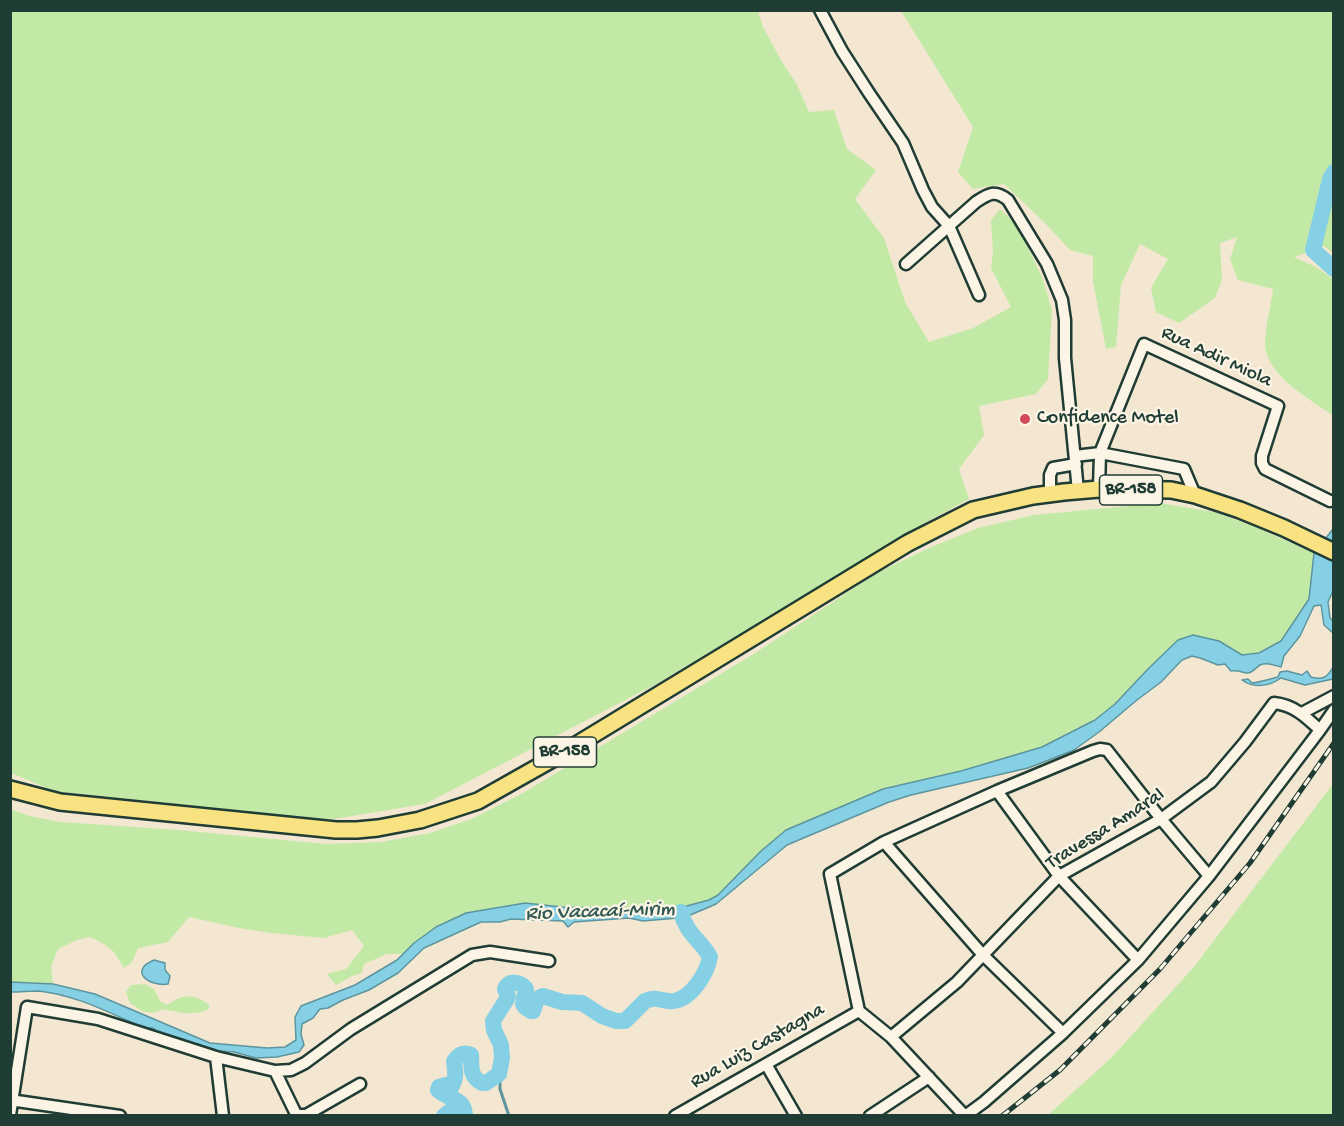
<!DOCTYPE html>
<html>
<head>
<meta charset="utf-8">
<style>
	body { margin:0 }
	#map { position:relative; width:1344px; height:1126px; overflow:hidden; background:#f4e7d2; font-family:"Gochi Hand",sans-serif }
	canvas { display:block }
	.frame { position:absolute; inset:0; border:12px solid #1f3d34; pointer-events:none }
</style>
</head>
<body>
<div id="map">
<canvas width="1344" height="1126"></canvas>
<div class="frame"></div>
</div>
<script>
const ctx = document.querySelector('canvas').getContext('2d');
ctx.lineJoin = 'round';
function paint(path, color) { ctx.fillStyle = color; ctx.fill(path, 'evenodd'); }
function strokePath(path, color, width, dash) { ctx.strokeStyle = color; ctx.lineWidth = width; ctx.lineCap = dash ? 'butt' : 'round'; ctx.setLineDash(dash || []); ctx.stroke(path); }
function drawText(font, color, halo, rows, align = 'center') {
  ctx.font = font + ' "Gochi Hand",sans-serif'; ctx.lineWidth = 4.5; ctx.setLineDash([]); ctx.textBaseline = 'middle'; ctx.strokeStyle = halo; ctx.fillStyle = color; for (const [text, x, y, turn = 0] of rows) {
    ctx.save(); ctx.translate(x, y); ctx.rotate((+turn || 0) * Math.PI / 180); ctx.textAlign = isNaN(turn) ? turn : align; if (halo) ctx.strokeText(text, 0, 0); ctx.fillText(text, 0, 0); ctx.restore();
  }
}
const green = new Path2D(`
	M 10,11 L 758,11 L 763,27 L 782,62 L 796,83 L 809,112 L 834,110 L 847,149 L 876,170 L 855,199 L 884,238 L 905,302 L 929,342 L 973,328 L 1011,307 L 991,268 L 993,253 L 991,220 L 1000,209 L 1017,225 L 1042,277 L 1052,310 L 1048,379 L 1036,394 L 979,406 L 984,435 L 959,469 L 969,499 L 930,520 L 658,683 L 425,804 L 328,820 L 54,791 L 11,773 Z
	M 901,11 L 1333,11 L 1333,253 L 1324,246 L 1294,257 L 1316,267 L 1333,279 L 1333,415 C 1311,401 1265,374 1265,344 C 1265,329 1271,305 1273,289 L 1238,280 L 1230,259 L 1237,237 L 1220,243 L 1222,280 L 1215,298 L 1179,323 L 1156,312 L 1151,288 L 1168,259 L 1140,244 L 1121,285 L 1116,347 L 1106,349 L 1093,281 L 1093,256 L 1070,250 L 1045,223 L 1004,184 L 973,189 L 958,172 L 973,127 Z
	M 1160,503 L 1214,512 L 1253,526 L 1314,553 L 1309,599 L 1281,641 L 1259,653 L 1242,655 L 1219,641 L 1178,640 L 1148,669 L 1115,704 L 1095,720 L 1042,747 L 961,771 L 883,789 L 786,830 L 761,851 L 718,895 L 709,900 L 683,907 L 644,909 L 562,907 L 525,903 L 414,943 L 404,954 L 387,954 L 364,964 L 362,973 L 352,976 L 336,985 L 327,974 L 346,969 L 364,946 L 352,930 L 324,938 L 271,933 L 239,928 L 189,917 L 168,942 L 138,948 L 132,962 L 124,968 L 114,952 L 104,944 L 90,937 L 77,940 L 58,949 L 51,967 L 53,984 L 11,982 L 10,809 L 29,816 L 61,822 L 179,830 L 326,844 L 381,842 L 430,833 L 471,819 L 523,793 L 752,655 L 877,573 L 929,548 L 978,528 L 1034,515 Z
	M 1333,784 L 1333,1115 L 1048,1115 L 1111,1058 L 1193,968 Z
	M 145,984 L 154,989 L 160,1001 L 167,1005 C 183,994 194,993 209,1005 L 209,1009 C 194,1017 178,1012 162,1009 C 150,1017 141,1011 130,1003 L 126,992 L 131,985 Z`);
const water = new Path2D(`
	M 1333,529 L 1333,591 L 1328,602 L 1330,618 L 1333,621 L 1333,633 L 1324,625 L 1321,605 L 1314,606 L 1300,636 L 1284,656 L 1281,667 C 1274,665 1267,662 1260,665 C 1255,668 1253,673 1247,673 C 1241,672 1238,670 1231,671 L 1225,664 L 1218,665 L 1200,658 L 1192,656 L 1182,660 L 1161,682 L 1137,700 L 1099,732 L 1074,750 L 1054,758 L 1028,768 L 911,795 L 889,802 L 787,845 L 716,904 L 688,916 L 686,923 L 678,918 L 643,921 L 629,918 L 574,922 L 568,927 L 563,921 L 511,919 L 500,922 L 481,922 L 424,948 L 398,973 L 369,990 L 343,1000 L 328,1008 L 320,1009 L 313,1018 L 302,1024 L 301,1034 L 304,1045 L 299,1052 L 277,1057 L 256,1058 L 234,1052 L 218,1051 L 197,1047 L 160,1034 L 153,1028 L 145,1028 C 111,1014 77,995 39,991 C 30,991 20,992 11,992 L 10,982 L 53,984 L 95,994 L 210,1043 L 267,1048 L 285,1047 L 296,1040 L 295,1017 L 301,1006 L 355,985 L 397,960 L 414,943 L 436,927 L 466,913 L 525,903 L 562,907 L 644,909 L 683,907 L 709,900 L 718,895 L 761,851 L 786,830 L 883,789 L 961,771 L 1042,747 L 1095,720 L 1115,704 L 1148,669 L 1178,640 L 1193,635 L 1219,641 L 1242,655 L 1259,653 L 1281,641 L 1309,599 L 1314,553 Z
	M 1333,667 L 1333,679 L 1305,685 L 1281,678 C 1270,686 1254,689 1242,680 L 1248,679 L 1252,683 C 1261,682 1269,679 1278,677 L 1280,672 L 1287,671 L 1302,675 L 1307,671 L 1311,677 C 1323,680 1327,678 1333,667 Z
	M 154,960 L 165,963 L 165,970 L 170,976 L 168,984 C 149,987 128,971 154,960 Z`);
const stream = new Path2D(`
	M 500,1069 L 500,1089 L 509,1116`);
const river = new Path2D(`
	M 1334,172 L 1330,179 L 1313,250 L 1334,269
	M 444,1116 L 452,1110 L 465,1115 C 464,1097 449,1100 438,1090 L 439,1087 L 446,1085 L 452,1086 C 457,1077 455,1071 454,1061 C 459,1055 463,1051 471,1055 C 472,1067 469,1076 482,1083 L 486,1083 L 499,1074 L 502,1058 L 501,1045 L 494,1030 L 493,1021 L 507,999 L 508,996 L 505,989 C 509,979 521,982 526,989 L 523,1004 L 525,1007 L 531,1011 L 533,1011 L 537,999 L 543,996 L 562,1002 L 582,1003 L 602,1016 L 616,1021 L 625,1021 L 645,1001 C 658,995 663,1003 674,1001 C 692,998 707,973 710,957 C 699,938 687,935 681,912`);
const minor = new Path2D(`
	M 820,10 L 842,51 L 869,93 L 903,143 L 923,190 L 932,207 L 949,226 L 979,295
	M 906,264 L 976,202 C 988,194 995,189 1008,200 L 1047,264 L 1062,300 L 1065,320 L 1065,358 L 1078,491
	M 1075,456 L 1100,453 L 1184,469 L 1195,495
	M 1099,489 L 1100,453 L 1144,344 L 1278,406 L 1262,456 L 1262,463 L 1265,469 L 1330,501
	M 1050,493 L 1050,475 L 1053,468 L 1076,464
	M 1302,713 L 1334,696
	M 997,791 L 1059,876 L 1138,960
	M 884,842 L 983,955 L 1063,1033
	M 891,1037 L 957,982 L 1059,876 L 1161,819 L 1211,782 L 1245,742 L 1274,703 C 1294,705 1306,717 1320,730
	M 216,1057 L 223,1116
	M 766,1064 L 796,1116
	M 275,1071 L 296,1114 L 300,1115 L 306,1115 L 360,1084
	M 10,1100 L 120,1116
	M 10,1115 L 27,1007 L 98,1019 L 216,1057 L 275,1071 L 291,1070 L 305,1063 L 351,1029 L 472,955 L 490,952 L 549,961
	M 675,1116 L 859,1011
	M 870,1116 L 929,1077
	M 965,1116 L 891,1037 L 859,1011 L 830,874 L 884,842 L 997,791 L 1093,751 L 1100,749 L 1107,750 L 1161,819 L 1209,876
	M 965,1116 L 984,1102 L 1063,1033 L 1138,960 L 1209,876 L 1320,730 L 1334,710`);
const highway = new Path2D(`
	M 10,789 L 60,802 L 336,830 L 357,830 L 378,828 L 420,820 L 478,801 L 563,753 L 908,543 L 973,510 L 1033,496 L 1064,492 L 1099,489 L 1171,490 L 1195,495 L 1240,510 L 1284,528 L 1334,552`);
const rail = new Path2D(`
	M 1002,1116 L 1060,1070 L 1160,969 L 1250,863 L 1334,743`);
const markers = [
	[1025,419,6,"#d1495b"]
];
const shields = [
	[1131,490,63],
	[565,752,63]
];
const shieldNames = [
	["BR-158",1131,490],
	["BR-158",565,752]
];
const streetNames = [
	["Rua Adir Miola",1216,358,25],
	["Travessa Amaral",1106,830,-32],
	["Rua Luiz Castagna",758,1047,-30]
];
const poiNames = [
	["Confidence Motel",1037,419]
];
const waterNames = [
	["Rio Vacacaí-Mirim",600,913,-2]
];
paint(green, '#c2eaa6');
paint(water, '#85d0e5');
strokePath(water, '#5c959e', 1.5);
strokePath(stream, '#5c959e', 3);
strokePath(river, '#85d0e5', 16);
strokePath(minor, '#1f3d34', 15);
strokePath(highway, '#1f3d34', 20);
strokePath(minor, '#fcf5e5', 10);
strokePath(highway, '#f8e281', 15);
strokePath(rail, '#1f3d34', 5);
strokePath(rail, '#fcf5e5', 3, [9]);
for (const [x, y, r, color] of markers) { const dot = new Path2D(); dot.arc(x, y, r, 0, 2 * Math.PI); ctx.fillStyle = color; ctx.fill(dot); strokePath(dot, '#fcf5e5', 2); }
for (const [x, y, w] of shields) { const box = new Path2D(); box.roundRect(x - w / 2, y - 15, w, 30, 4.5); ctx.fillStyle = '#fcf5e5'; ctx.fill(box); strokePath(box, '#1f3d34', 1.5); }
drawText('bold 18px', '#1f3d34', null, shieldNames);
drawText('20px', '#1f3d34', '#fcf5e5', streetNames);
drawText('20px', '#1f3d34', '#fcf5e5', poiNames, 'left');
drawText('italic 21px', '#335a57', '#fcf5e5', waterNames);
</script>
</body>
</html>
